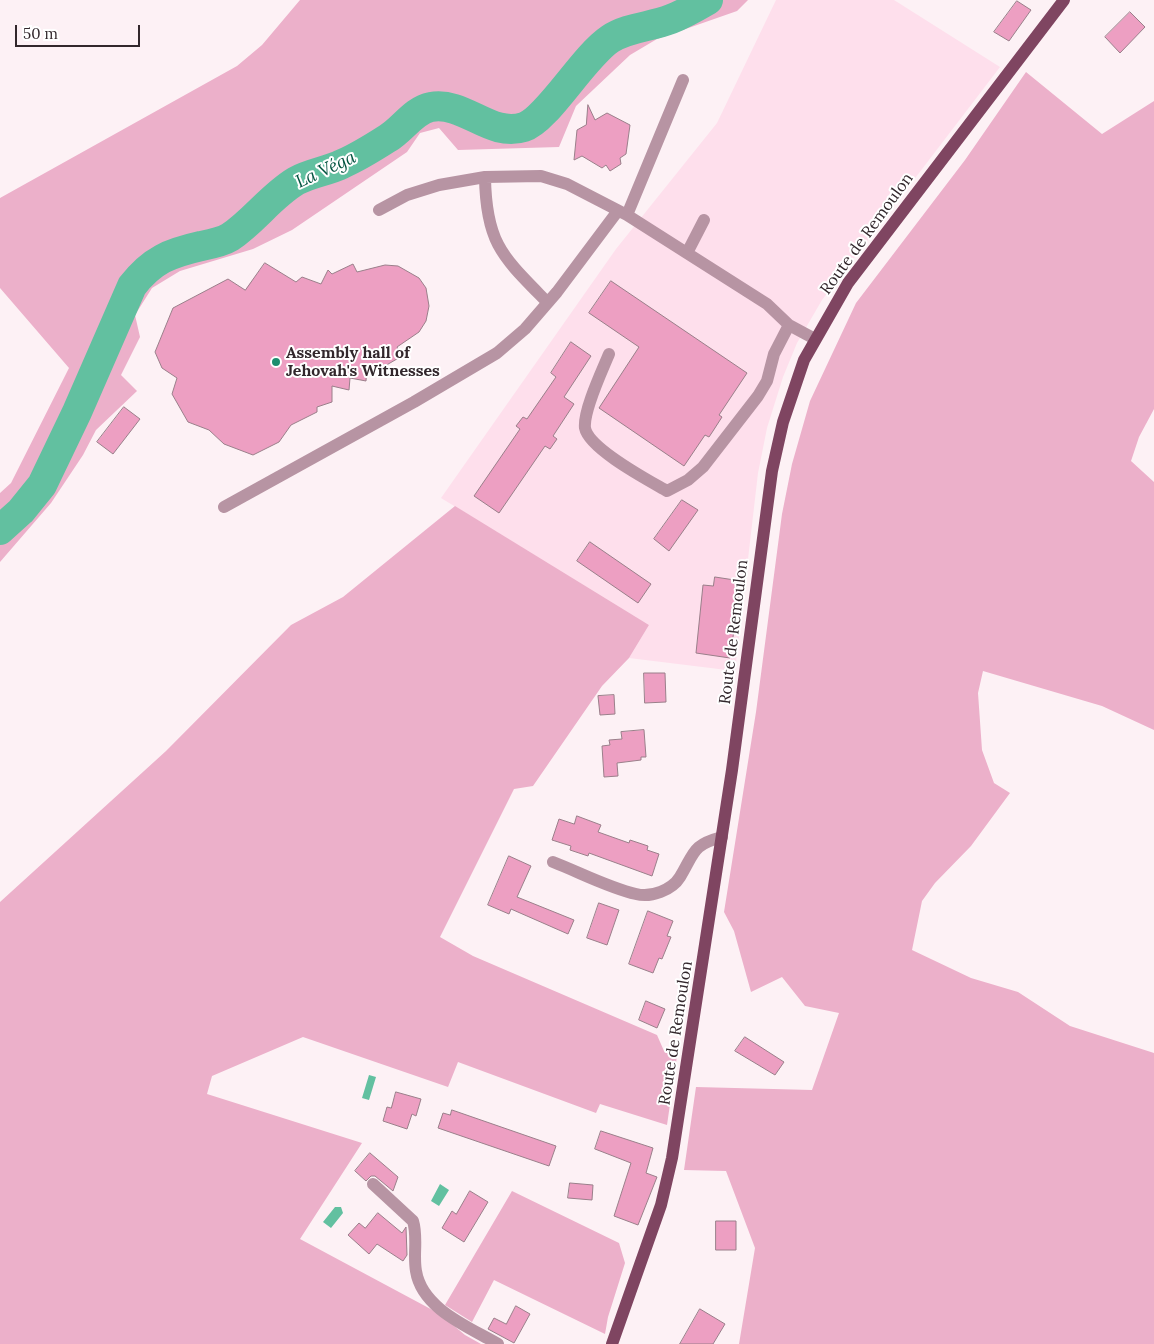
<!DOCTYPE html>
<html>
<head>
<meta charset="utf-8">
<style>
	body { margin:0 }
	#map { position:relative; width:1154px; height:1344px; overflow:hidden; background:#fdf1f5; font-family:Lora,serif }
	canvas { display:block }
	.scale { position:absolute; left:15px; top:25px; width:125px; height:22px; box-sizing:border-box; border:2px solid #32272c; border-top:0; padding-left:6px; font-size:15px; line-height:18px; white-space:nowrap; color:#32272c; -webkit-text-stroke:4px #fff; paint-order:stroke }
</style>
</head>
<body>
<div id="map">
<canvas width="1154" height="1344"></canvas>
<div class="scale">50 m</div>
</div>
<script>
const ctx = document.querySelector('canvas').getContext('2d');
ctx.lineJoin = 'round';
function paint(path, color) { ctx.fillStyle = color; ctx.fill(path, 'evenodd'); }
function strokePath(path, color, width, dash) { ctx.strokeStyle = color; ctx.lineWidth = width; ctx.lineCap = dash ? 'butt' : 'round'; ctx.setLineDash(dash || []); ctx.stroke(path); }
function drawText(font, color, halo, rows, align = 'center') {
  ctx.font = font + ' Lora,serif'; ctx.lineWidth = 4; ctx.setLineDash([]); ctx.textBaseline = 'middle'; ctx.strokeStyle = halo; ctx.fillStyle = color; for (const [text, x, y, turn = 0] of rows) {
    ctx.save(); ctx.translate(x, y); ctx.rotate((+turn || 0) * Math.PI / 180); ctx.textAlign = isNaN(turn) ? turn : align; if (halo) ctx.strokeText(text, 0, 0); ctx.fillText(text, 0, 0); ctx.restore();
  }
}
const built = new Path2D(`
	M 776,0 L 894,0 L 1000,67 L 822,300 L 797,343 L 783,377 L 767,428 L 758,473 L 735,671 L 629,658 L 649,625 L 441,498 L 616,249 L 717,123 Z`);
const green = new Path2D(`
	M 300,0 L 748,0 L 737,11 L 657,39 L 630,55 L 576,106 L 559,147 L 458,150 L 439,128 L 420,133 L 407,152 L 292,230 L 253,249 L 180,271 L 152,288 L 135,315 L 140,337 L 121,375 L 137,391 L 96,430 L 83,455 L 51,503 L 0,562 L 0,493 L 11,483 L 69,368 L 0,288 L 0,198 L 237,66 L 262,45 Z
	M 1026,72 L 1102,134 L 1154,101 L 1154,409 L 1139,437 L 1131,461 L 1154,482 L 1154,730 L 1102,706 L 983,671 L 978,693 L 982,750 L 994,783 L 1010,793 L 971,846 L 935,883 L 922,901 L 912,950 L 971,978 L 1018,992 L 1070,1026 L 1154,1053 L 1154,1344 L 739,1344 L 755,1248 L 726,1171 L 684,1170 L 696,1087 L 812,1090 L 839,1013 L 805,1006 L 782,977 L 751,992 L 734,931 L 724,912 L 756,712 L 782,514 L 792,464 L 810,401 L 856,303 L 965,160 Z
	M 455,506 L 649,625 L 629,658 L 602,686 L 533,786 L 514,789 L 440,937 L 473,956 L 657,1035 L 664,1051 L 677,1056 L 667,1125 L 600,1104 L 596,1113 L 458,1062 L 448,1087 L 303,1037 L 212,1076 L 207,1094 L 362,1143 L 300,1239 L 440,1314 L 465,1335 L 481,1344 L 0,1344 L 0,902 L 166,751 L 291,625 L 343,597 Z
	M 512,1191 L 619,1243 L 625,1263 L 608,1317 L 605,1334 L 494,1280 L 472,1322 L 445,1305 Z`);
const water = new Path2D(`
	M 369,1075 L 376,1077 L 369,1100 L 362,1098 Z
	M 440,1184 L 449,1190 L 439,1206 L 431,1201 Z
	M 335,1207 L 341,1207 L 343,1213 L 331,1228 L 323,1222 Z`);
const river = new Path2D(`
	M 0,530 L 21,511 L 42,485 L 77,412 L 132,286 C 152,260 170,253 201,246 C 211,244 222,242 230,237 C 254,221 271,196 296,181 C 310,173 328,171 342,164 C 358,157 374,147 388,138 C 402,130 414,110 431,107 C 465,101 490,138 524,127 C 547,120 583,57 610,39 C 628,27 651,27 671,19 C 684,14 696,7 708,0`);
const building = new Path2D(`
	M 1017,1 L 1031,10 L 1009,41 L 994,32 Z
	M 1130,12 L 1145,27 L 1120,53 L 1105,37 Z
	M 588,105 L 595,120 L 607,113 L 630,125 L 626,154 L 620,158 L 621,164 L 610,171 L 606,165 L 602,168 L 582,156 L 574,160 L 577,130 L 586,125 Z
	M 265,263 L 296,282 L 302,277 L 321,284 L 328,270 L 332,274 L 353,264 L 357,272 L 385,265 L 398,266 L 419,278 L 426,288 L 429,306 L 426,321 L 419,332 L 397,347 L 402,356 L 378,370 L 367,365 L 366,381 L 350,378 L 349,390 L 332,386 L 332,402 L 317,407 L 317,412 L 291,425 L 279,442 L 253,455 L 224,444 L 209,430 L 188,422 L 172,394 L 177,378 L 162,368 L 155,352 L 173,308 L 228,279 L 245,290 Z
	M 611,281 L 747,373 L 719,415 L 722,417 L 713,431 L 709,437 L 705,435 L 684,466 L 599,408 L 639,347 L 589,313 Z
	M 571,342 L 591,356 L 564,397 L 574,404 L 553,436 L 557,439 L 550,449 L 545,446 L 499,513 L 474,496 L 520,429 L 516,426 L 523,417 L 527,419 L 556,377 L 551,373 Z
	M 124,407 L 140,419 L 113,454 L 97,442 Z
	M 682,500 L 698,510 L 669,551 L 654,539 Z
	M 590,542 L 651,584 L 638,603 L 577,561 Z
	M 715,577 L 741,581 L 730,658 L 696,653 L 703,585 L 713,586 Z
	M 644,673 L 665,673 L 666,702 L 645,703 Z
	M 614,695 L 615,714 L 600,715 L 598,696 Z
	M 644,730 L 646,757 L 641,757 L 641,760 L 617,763 L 618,776 L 604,777 L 602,746 L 610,745 L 609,740 L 622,739 L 621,732 Z
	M 577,816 L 601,825 L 598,832 L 629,843 L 630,840 L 648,846 L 647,850 L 659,854 L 652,876 L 589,853 L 588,856 L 570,850 L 571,846 L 552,840 L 559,819 L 574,824 Z
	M 509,856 L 531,866 L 517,897 L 574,920 L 568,934 L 511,909 L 509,914 L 488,905 Z
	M 599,903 L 619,910 L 607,945 L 587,938 Z
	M 648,911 L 673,921 L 667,936 L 671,937 L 662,959 L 659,958 L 653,973 L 629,964 Z
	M 646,1001 L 665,1009 L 657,1028 L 639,1020 Z
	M 745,1037 L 784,1062 L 775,1075 L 735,1051 Z
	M 396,1092 L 421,1099 L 416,1116 L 412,1114 L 407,1129 L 383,1121 L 387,1107 L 391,1108 Z
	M 452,1110 L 556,1146 L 549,1166 L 438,1128 L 443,1113 L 450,1115 Z
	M 601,1131 L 653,1148 L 646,1173 L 657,1177 L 638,1225 L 614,1216 L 631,1163 L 595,1149 Z
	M 370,1153 L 398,1177 L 393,1191 L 375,1176 L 371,1176 L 366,1181 L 355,1171 Z
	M 570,1183 L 593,1185 L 592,1200 L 568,1198 Z
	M 470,1191 L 488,1202 L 464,1242 L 442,1228 L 452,1211 L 456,1214 Z
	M 378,1213 L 402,1233 L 406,1227 L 407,1255 L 403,1261 L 377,1244 L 369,1254 L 348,1235 L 359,1223 L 365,1228 Z
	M 716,1221 L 736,1221 L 736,1250 L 716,1250 Z
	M 516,1306 L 530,1314 L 514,1343 L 488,1329 L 494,1318 L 506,1324 Z
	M 700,1309 L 725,1324 L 713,1344 L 680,1344 Z`);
const minor = new Path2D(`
	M 485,177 C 486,244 503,257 547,302
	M 379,210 L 407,195 L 439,185 L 485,177 L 541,176 L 567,184 L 627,215 L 767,304 L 789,325 L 815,339
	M 627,215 L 683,80
	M 687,253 L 704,220
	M 609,354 C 602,371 583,411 585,428 C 589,449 648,480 667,491 L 688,480 L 703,467 L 758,396 L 767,381 L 774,354 L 789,325
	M 224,507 L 414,402 L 497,353 L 525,329 L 557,292 L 617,212
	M 553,862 C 579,872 609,888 636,894 C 651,898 672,890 680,877 C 695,852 692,845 722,837
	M 373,1184 L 413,1221 C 418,1237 413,1255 416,1271 C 422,1309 469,1327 498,1344`);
const major = new Path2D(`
	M 612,1344 L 661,1205 L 672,1158 L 732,770 L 772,471 L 783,422 L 804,360 L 848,283 L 1064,0`);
const markers = [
	[276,362,5,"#1c8e6f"]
];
const streetNames = [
	["Route de Remoulon",867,234,-54],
	["Route de Remoulon",734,632,-83],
	["Route de Remoulon",676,1033,-81]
];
const poiNames = [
	["Assembly hall of",286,353],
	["Jehovah's Witnesses",286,371]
];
const waterNames = [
	["La Véga",326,170,-25]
];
paint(built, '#fedfec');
paint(green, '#ecb0ca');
paint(water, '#62c0a0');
strokePath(river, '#62c0a0', 30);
paint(building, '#ed9fc2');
strokePath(building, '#9a7f8a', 1);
strokePath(minor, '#b794a3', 12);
strokePath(major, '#7f4561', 12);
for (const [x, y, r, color] of markers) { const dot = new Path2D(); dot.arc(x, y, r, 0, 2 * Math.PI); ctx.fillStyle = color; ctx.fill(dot); strokePath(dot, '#fff', 2); }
drawText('16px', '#32272c', '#fff', streetNames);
drawText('bold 16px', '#32272c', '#fff', poiNames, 'left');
drawText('italic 18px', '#00533f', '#fff', waterNames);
</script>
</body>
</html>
